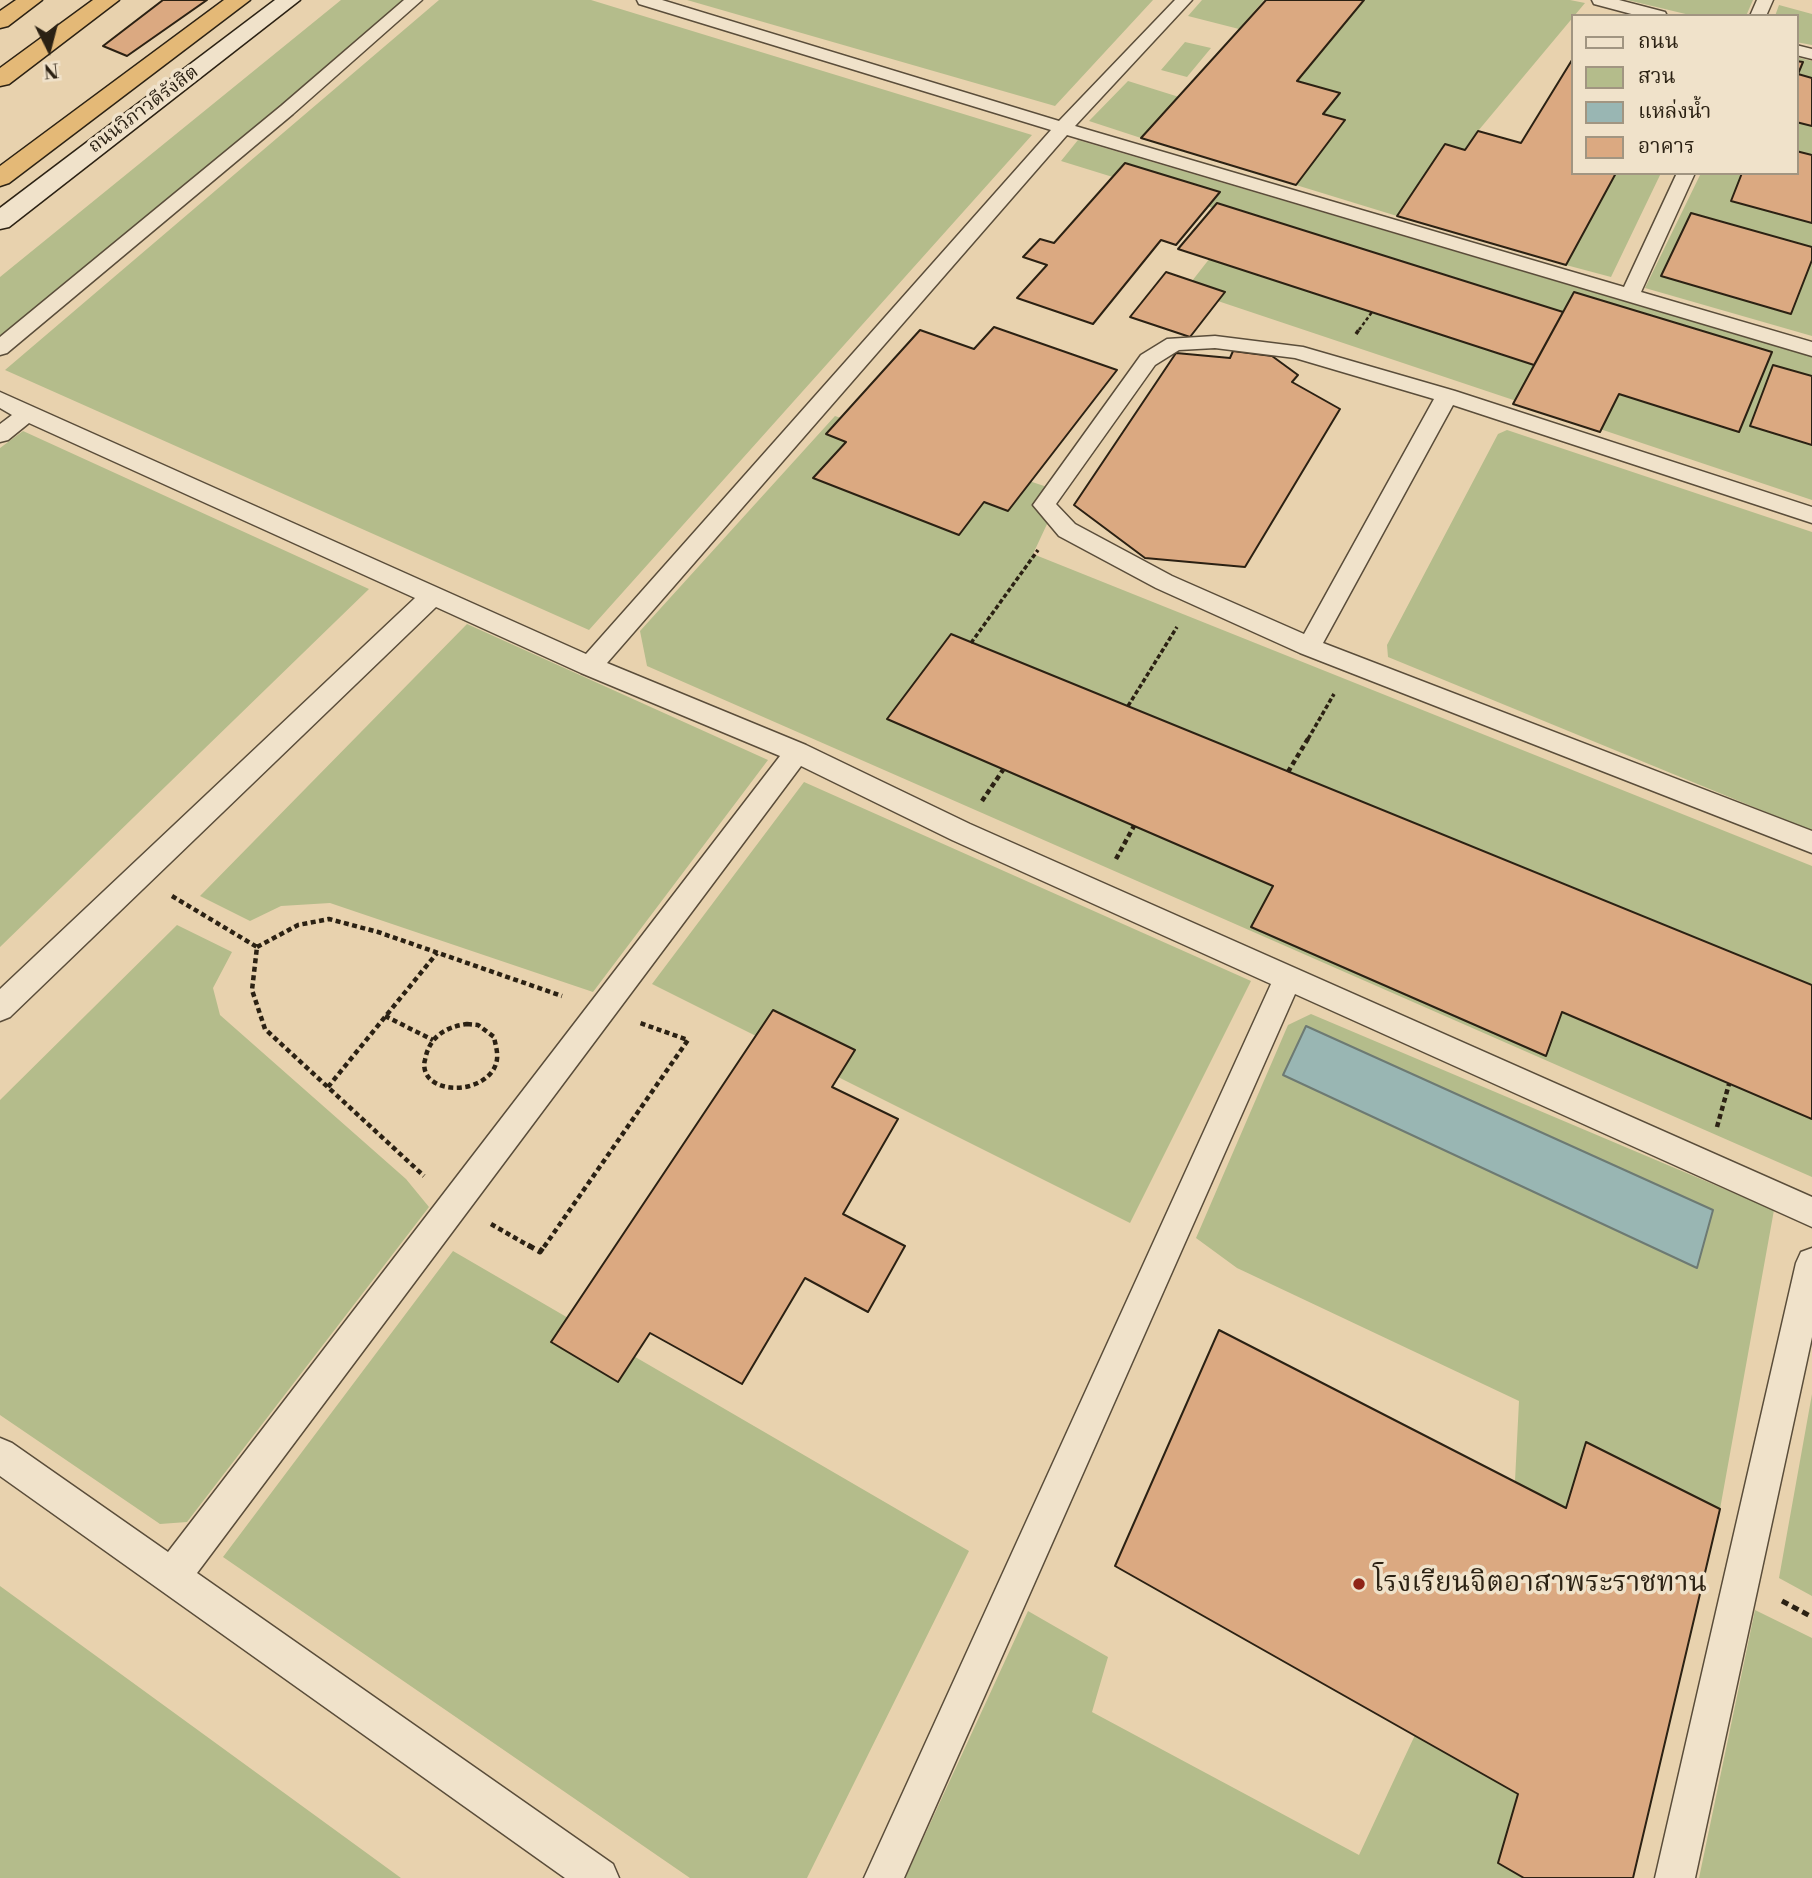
<!DOCTYPE html>
<html>
<head>
<meta charset="utf-8">
<style>
	body { margin:0 }
	#map { position:relative; width:1812px; height:1878px; overflow:hidden; background:#e8d2ae; font-family:"Libre Bodoni","Noto Serif Thai",serif }
	canvas { display:block }
	.legend { position:absolute; left:1571px; top:14px; width:228px; height:161px; box-sizing:border-box; background:#f0e2ca; border:2px solid #a19581; margin:0; padding:9px 12px; list-style:none; font-size:21px; color:#2b2113 }
	.legend li { display:flex; align-items:center; gap:14px; height:35px }
	.legend b { width:35px; border:2px solid #a19581 }
	.north { position:absolute; left:14px; top:14px; width:70px; height:70px; -webkit-text-stroke:5px #f0e2ca; paint-order:stroke; rotate:174deg; font-size:19px; font-weight:700; line-height:28px; text-align:center; color:#2b2113 }
	.north::after { content:''; display:block; margin:auto; width:24px; height:32px; background:#2b2113; clip-path:polygon(50% 0,100% 100%,50% 72%,0 100%) }
</style>
</head>
<body>
<div id="map">
<canvas width="1812" height="1878"></canvas>
<ul class="legend">
<li><b style="height:9px;background:#f0e2ca"></b>ถนน</li>
<li><b style="height:19px;background:#b4bc8b"></b>สวน</li>
<li><b style="height:19px;background:#99b6b3"></b>แหล่งน้ำ</li>
<li><b style="height:19px;background:#dba981"></b>อาคาร</li>
</ul>
<div class="north">N</div>
</div>
<script>
const ctx = document.querySelector('canvas').getContext('2d');
ctx.lineJoin = 'round';
function paint(path, color) { ctx.fillStyle = color; ctx.fill(path, 'evenodd'); }
function strokePath(path, color, width, dash) { ctx.strokeStyle = color; ctx.lineWidth = width; ctx.lineCap = dash ? 'butt' : 'round'; ctx.setLineDash(dash || []); ctx.stroke(path); }
function drawText(font, color, halo, rows, align = 'center') {
  ctx.font = font + ' "Libre Bodoni","Noto Serif Thai",serif'; ctx.lineWidth = 7; ctx.setLineDash([]); ctx.textBaseline = 'middle'; ctx.strokeStyle = halo; ctx.fillStyle = color; for (const [text, x, y, turn = 0] of rows) {
    ctx.save(); ctx.translate(x, y); ctx.rotate((+turn || 0) * Math.PI / 180); ctx.textAlign = isNaN(turn) ? turn : align; if (halo) ctx.strokeText(text, 0, 0); ctx.fillText(text, 0, 0); ctx.restore();
  }
}
const green = new Path2D(`
	M 341,0 L 411,0 L 0,346 L 0,277 Z
	M 439,0 L 591,0 L 1032,135 L 589,630 L 5,370 Z
	M 687,0 L 1153,0 L 1055,106 Z
	M 1202,0 L 1264,0 L 1239,29 L 1188,16 Z
	M 1364,0 L 1570,0 L 1585,3 L 1478,131 L 1465,150 L 1445,144 L 1397,216 L 1296,185 L 1345,120 L 1323,114 L 1339,93 L 1297,81 Z
	M 1627,0 L 1753,0 L 1746,16 L 1694,16 Z
	M 1779,5 L 1812,14 L 1812,45 L 1796,42 L 1796,16 L 1775,16 Z
	M 1185,42 L 1211,48 L 1187,77 L 1161,70 Z
	M 1796,57 L 1812,61 L 1812,336 L 1645,288 L 1701,173 L 1796,173 Z
	M 1128,81 L 1179,97 L 1141,138 L 1089,121 Z
	M 1078,140 L 1812,357 L 1812,500 L 1185,290 L 1242,217 L 1061,161 Z
	M 1616,173 L 1661,173 L 1611,277 L 1566,265 Z
	M 835,416 L 1062,492 L 1033,554 L 1812,866 L 1812,1177 L 647,666 L 640,631 Z
	M 1507,430 L 1812,532 L 1812,831 L 1388,657 L 1387,645 L 1498,434 Z
	M 23,431 L 369,589 L 0,947 L 0,448 Z
	M 467,624 L 768,760 L 593,992 L 330,903 L 281,906 L 250,921 L 200,896 Z
	M 804,782 L 1251,981 L 1130,1223 L 652,984 Z
	M 177,925 L 232,952 L 213,988 L 220,1015 L 406,1179 L 429,1207 L 187,1522 L 160,1524 L 0,1415 L 0,1100 Z
	M 1311,1014 L 1774,1210 L 1720,1509 L 1586,1442 L 1566,1508 L 1515,1481 L 1519,1401 L 1237,1268 L 1196,1238 L 1288,1025 ZM 1306,1026 L 1697,1268 L 1283,1075 Z
	M 453,1251 L 969,1551 L 807,1878 L 690,1878 L 223,1557 Z
	M 1812,1394 L 1812,1596 L 1779,1578 Z
	M 0,1586 L 401,1878 L 0,1878 Z
	M 1755,1610 L 1812,1638 L 1812,1878 L 1699,1878 Z
	M 1028,1611 L 1108,1657 L 1092,1712 L 1359,1855 L 1415,1735 L 1518,1794 L 1498,1863 L 1524,1878 L 905,1878 Z`);
const water = new Path2D(`
	M 1306,1026 L 1713,1210 L 1697,1268 L 1283,1075 Z`);
const building = new Path2D(`
	M 163,0 L 207,0 L 127,56 L 103,46 Z
	M 1266,0 L 1364,0 L 1297,81 L 1340,93 L 1323,114 L 1345,120 L 1296,185 L 1141,138 Z
	M 1572,60 L 1572,173 L 1616,173 L 1566,265 L 1397,216 L 1445,144 L 1465,150 L 1478,131 L 1521,143 Z
	M 1796,61 L 1803,62 L 1798,74 L 1812,78 L 1812,126 L 1796,122 Z
	M 1796,151 L 1812,155 L 1812,223 L 1731,201 L 1742,173 L 1796,173 Z
	M 1125,163 L 1220,192 L 1176,245 L 1161,240 L 1093,324 L 1017,298 L 1047,265 L 1023,257 L 1040,239 L 1054,243 Z
	M 1217,203 L 1563,312 L 1534,365 L 1178,249 Z
	M 1691,213 L 1812,247 L 1812,260 L 1791,314 L 1661,276 Z
	M 1166,272 L 1225,292 L 1190,337 L 1130,317 Z
	M 1574,292 L 1772,352 L 1739,432 L 1619,394 L 1600,432 L 1513,404 Z
	M 994,327 L 1117,370 L 1008,511 L 984,502 L 959,535 L 813,478 L 846,442 L 826,434 L 920,330 L 974,349 Z
	M 1233,351 L 1272,356 L 1298,375 L 1292,382 L 1340,409 L 1245,567 L 1145,558 L 1074,505 L 1176,353 L 1230,358 Z
	M 1773,365 L 1812,376 L 1812,445 L 1750,426 Z
	M 951,634 L 1812,985 L 1812,1119 L 1562,1012 L 1546,1056 L 1251,927 L 1273,886 L 887,719 Z
	M 773,1010 L 855,1050 L 832,1087 L 898,1119 L 843,1214 L 905,1246 L 868,1312 L 805,1278 L 742,1384 L 650,1333 L 618,1382 L 551,1342 Z
	M 1219,1330 L 1566,1508 L 1586,1442 L 1720,1509 L 1633,1878 L 1524,1878 L 1498,1863 L 1518,1794 L 1115,1566 Z`);
const pathFar3 = new Path2D(`
	M 1359,330 L 1372,312`);
const pathFar2 = new Path2D(`
	M 1356,334 L 1360,328
	M 971,643 L 1038,550
	M 1128,706 L 1177,627
	M 1308,739 L 1334,694`);
const pathFar1 = new Path2D(`
	M 1288,772 L 1309,737
	M 982,801 L 1003,770
	M 1116,859 L 1134,826
	M 172,896 L 257,947 L 252,990 L 265,1029 L 424,1176
	M 257,947 L 298,925 L 329,919 L 378,932 L 562,996
	M 385,1016 L 433,1040
	M 467,1024 L 478,1025 L 494,1037 C 495,1043 498,1052 497,1059 C 494,1086 450,1097 430,1079 C 425,1074 423,1066 425,1060 C 429,1037 445,1027 467,1024 Z
	M 328,1087 L 437,953
	M 1717,1127 L 1729,1084
	M 491,1224 L 531,1247
	M 544,1247 L 688,1040 L 640,1023`);
const path = new Path2D(`
	M 528,1245 L 540,1252 L 545,1245
	M 1782,1601 L 1812,1617`);
const service = new Path2D(`
	M 404,0 L 422,0 L 293,114 L 7,353 L 0,355 L 0,337 L 281,106 Z
	M 637,0 L 662,0 L 1059,121 L 1175,0 L 1192,0 L 1075,126 L 1624,287 L 1677,173 L 1695,173 L 1641,292 L 1812,342 L 1812,356 L 1067,135 L 607,663 L 806,745 L 970,824 L 1812,1197 L 1812,1227 L 1295,994 L 904,1878 L 864,1878 L 1271,984 L 952,840 L 801,766 L 197,1573 L 613,1864 L 619,1878 L 565,1878 L 0,1476 L 0,1438 L 12,1443 L 168,1552 L 780,756 L 581,673 L 436,607 L 10,1017 L 0,1021 L 0,989 L 415,598 L 29,423 L 8,440 L 0,442 L 0,424 L 12,415 L 0,408 L 0,392 L 586,654 L 1051,130 L 639,4 Z
	M 1592,0 L 1619,0 L 1665,12 L 1667,16 L 1639,16 L 1594,4 Z
	M 1757,0 L 1773,0 L 1766,16 L 1750,16 Z
	M 1796,45 L 1812,49 L 1812,59 L 1796,55 Z
	M 1215,336 L 1303,347 L 1455,391 L 1812,507 L 1812,523 L 1453,405 L 1323,643 L 1812,831 L 1812,853 L 1300,653 L 1156,588 L 1059,536 L 1033,505 L 1141,355 L 1167,339 ZM 1215,348 L 1295,358 L 1434,399 L 1304,634 L 1172,576 L 1075,524 L 1056,504 L 1155,365 L 1179,350 Z
	M 1812,1248 L 1812,1337 L 1695,1878 L 1655,1878 L 1796,1263 L 1801,1252 Z`);
const secondary = new Path2D(`
	M 275,0 L 300,0 L 9,227 L 0,229 L 0,208 Z`);
const trunk = new Path2D(`
	M 224,0 L 250,0 L 9,183 L 0,186 L 0,166 Z`);
const motorway = new Path2D(`
	M 16,0 L 42,0 L 8,26 L 0,28 L 0,11 Z
	M 93,0 L 119,0 L 9,84 L 0,86 L 0,68 Z`);
const markers = [
	[1359,1584,7,"#8f2418"]
];
const farStreetnames = [
	["ถนนวิภาวดีรังสิต",144,110,-37]
];
const nearPoinames = [
	["โรงเรียนจิตอาสาพระราชทาน",1373,1584]
];
paint(green, '#b4bc8b');
paint(water, '#99b6b3');
strokePath(water, '#6d7a73', 2);
paint(building, '#dba981');
strokePath(building, '#2b2113', 2);
strokePath(service, '#5a4d3a', 3);
strokePath(secondary, '#2b2113', 3);
strokePath(trunk, '#2b2113', 3);
strokePath(motorway, '#2b2113', 3);
strokePath(pathFar3, '#2b2113', 2.5, [3.5, 2.5]);
strokePath(pathFar2, '#2b2113', 3.5, [4.5, 2.5]);
strokePath(pathFar1, '#2b2113', 4.5, [5, 3.5]);
strokePath(path, '#2b2113', 5, [7, 4.5]);
paint(service, '#f0e2ca');
paint(secondary, '#f0e2ca');
paint(trunk, '#e4b977');
paint(motorway, '#e4b977');
for (const [x, y, r, color] of markers) { const dot = new Path2D(); dot.arc(x, y, r, 0, 2 * Math.PI); ctx.fillStyle = color; ctx.fill(dot); strokePath(dot, '#f0e2ca', 2.5); }
drawText('19px', '#2b2113', '#f0e2ca', farStreetnames);
drawText('28px', '#2b2113', '#f0e2ca', nearPoinames, 'left');
</script>
</body>
</html>
